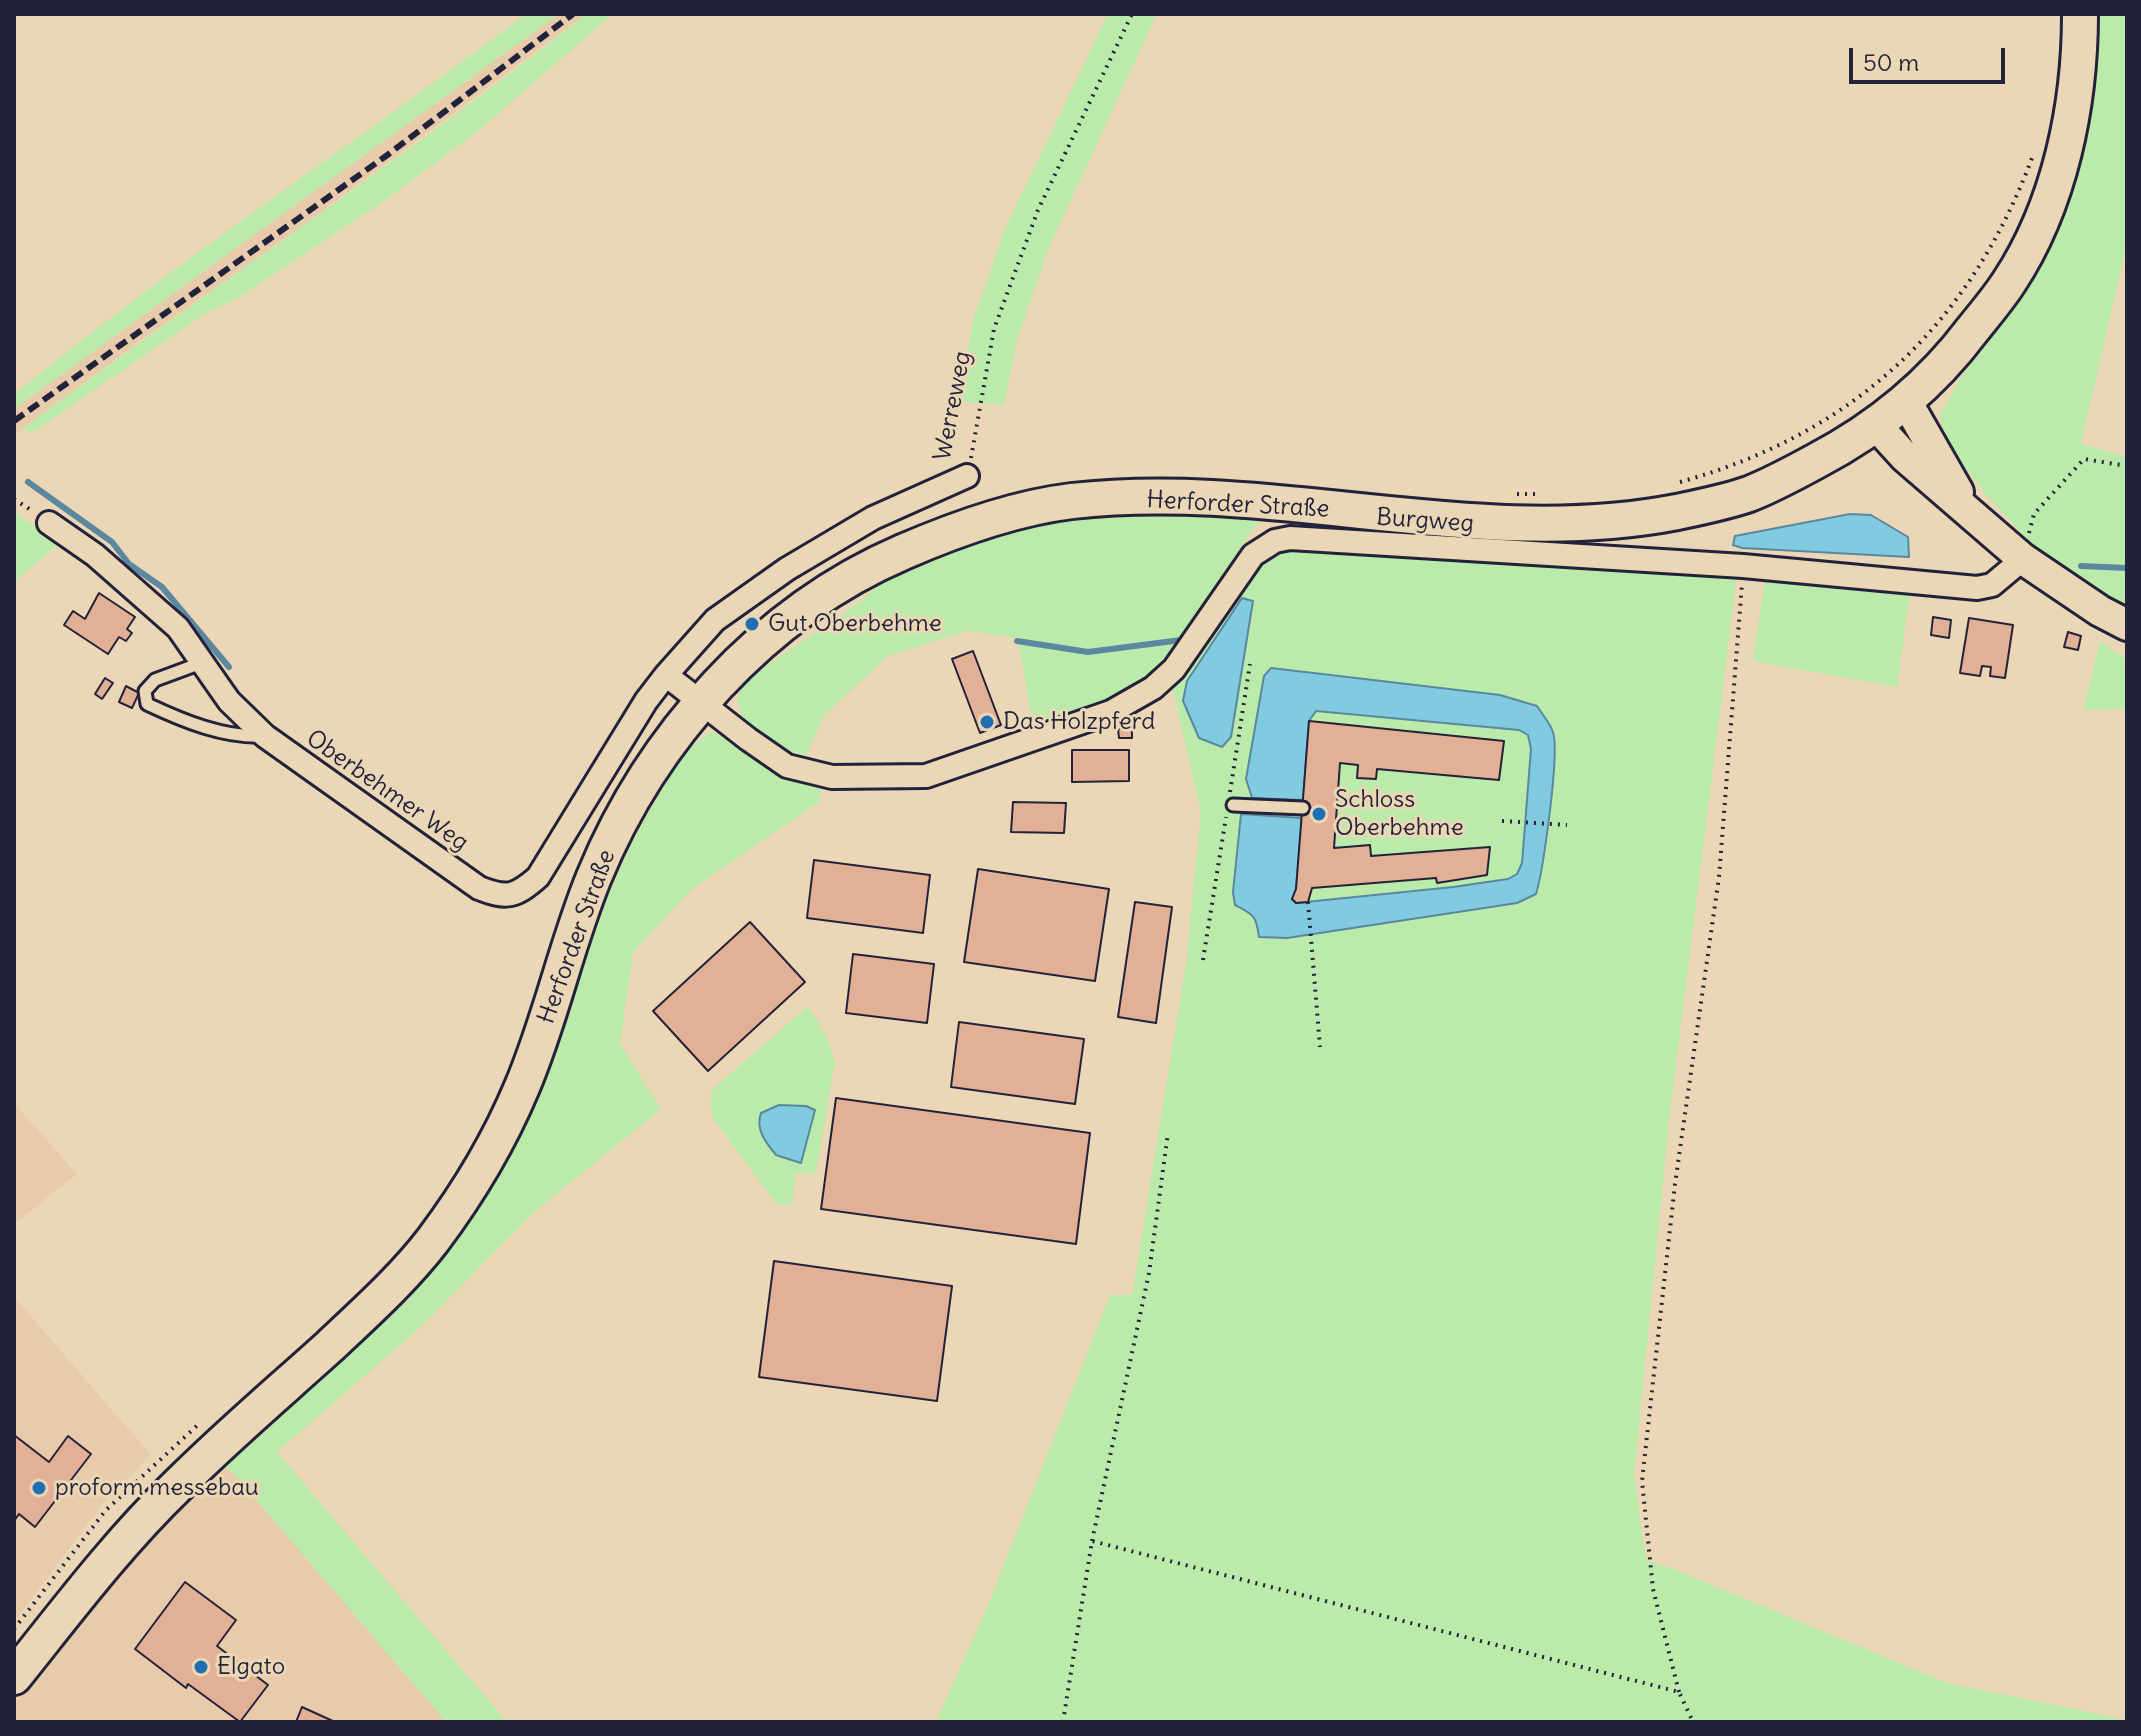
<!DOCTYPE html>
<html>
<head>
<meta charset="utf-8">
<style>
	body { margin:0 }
	#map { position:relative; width:2141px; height:1736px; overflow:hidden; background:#ebd7b5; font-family:Delius,sans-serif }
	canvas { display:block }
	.frame { position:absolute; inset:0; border:16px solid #22223b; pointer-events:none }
	.scale { position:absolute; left:1849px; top:48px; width:156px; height:36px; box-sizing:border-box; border:4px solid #22223b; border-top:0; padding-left:10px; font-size:24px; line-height:28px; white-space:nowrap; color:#22223b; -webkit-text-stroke:6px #ebd7b5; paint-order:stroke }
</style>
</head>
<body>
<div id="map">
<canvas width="2141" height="1736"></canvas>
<div class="frame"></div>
<div class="scale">50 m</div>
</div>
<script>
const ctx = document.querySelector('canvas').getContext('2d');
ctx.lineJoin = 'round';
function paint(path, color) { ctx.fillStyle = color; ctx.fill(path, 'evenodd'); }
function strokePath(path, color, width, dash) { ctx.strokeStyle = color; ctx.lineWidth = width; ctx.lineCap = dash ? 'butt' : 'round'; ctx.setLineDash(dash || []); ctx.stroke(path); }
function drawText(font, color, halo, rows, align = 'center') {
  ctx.font = font + ' Delius,sans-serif'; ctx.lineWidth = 6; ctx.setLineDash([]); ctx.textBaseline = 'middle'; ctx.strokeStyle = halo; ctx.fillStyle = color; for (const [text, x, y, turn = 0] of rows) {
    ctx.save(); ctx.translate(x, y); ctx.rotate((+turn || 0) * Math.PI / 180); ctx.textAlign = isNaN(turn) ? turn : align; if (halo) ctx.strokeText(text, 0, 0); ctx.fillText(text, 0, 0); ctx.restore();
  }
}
const built = new Path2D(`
	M 559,14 L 586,14 L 309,221 L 139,342 L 14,435 L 14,409 Z
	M 14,1103 L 77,1174 L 14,1224 Z
	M 14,1297 L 151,1455 L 103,1504 L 14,1622 Z
	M 220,1461 L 242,1483 L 446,1722 L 14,1722 L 14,1705 L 166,1519 Z`);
const green = new Path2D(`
	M 526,14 L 559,14 L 14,409 L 14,395 C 178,259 356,143 526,14 Z
	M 586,14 L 613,14 L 477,132 L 380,204 L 238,298 L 204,314 L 34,432 L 21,430 C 208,290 403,160 586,14 Z
	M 1108,14 L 1157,14 L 1048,250 L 1017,340 L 1004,405 L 960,402 L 973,320 L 1005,229 Z
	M 2101,14 L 2127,14 L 2127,242 L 2081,444 L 2127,457 L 2127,613 L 2051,565 L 1987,496 L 1961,462 L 1945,438 L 1940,416 L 1960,378 L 2023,298 L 2054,226 L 2084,131 Z
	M 14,511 L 59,544 L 14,582 Z
	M 1166,512 L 1260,519 L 1167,655 C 1151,694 1072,713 1033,727 L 1018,638 L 967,631 L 888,656 L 825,714 L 806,756 L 781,748 L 744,721 L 737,699 L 744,681 L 853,607 L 896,572 L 976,540 L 1070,518 Z
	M 1277,548 L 1737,573 L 1669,1121 L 1634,1475 L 1646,1560 L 1671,1568 L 1947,1683 L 2127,1720 L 2127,1722 L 936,1722 L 987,1608 L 1110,1295 L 1132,1295 L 1186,964 L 1201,812 L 1172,686 L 1246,574 Z
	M 1765,578 L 1910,592 L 1897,687 L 1753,661 Z
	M 2100,641 L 2127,659 L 2127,709 L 2083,710 Z
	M 712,731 L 785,775 L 823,783 L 819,802 L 692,889 L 633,952 L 620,1044 L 661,1109 L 531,1215 L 422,1326 L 277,1452 L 507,1722 L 446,1722 L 242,1483 L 220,1461 L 408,1300 L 502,1167 L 603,906 L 632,842 L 682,754 Z
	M 807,1007 L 815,1016 L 827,1039 L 835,1062 L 816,1173 L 796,1173 L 792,1205 L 776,1204 L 711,1115 L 711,1091 Z`);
const water = new Path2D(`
	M 1850,514 L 1871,515 L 1908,537 L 1909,557 L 1742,548 L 1733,545 L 1735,536 Z
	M 1242,598 L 1253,601 L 1231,737 L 1222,747 L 1199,738 L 1183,701 L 1187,681 Z
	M 1271,668 L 1500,695 L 1537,706 C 1542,714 1550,723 1553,732 C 1560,753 1543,871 1536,894 L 1517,903 L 1287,938 L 1259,937 C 1256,915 1254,915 1235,905 L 1233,892 L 1241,814 L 1302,818 L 1296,889 L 1292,899 L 1296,903 L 1453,887 L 1508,879 L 1517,874 L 1522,863 L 1531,749 L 1528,735 L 1519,730 L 1316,711 L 1309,721 L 1303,800 L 1252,798 L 1246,779 L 1264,676 Z
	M 779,1105 L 806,1106 L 815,1110 L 801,1163 L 776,1155 C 766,1143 755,1129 761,1113 Z`);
const stream = new Path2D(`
	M 28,482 L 112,542 L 129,564 L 162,587 L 229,667
	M 2081,566 L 2127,568
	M 1017,641 L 1088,652 L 1181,640`);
const building = new Path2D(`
	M 99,593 L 135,617 L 127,629 L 132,633 L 126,641 L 119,637 L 108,654 L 64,625 L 73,611 L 85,619 Z
	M 1933,617 L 1951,620 L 1949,638 L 1931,635 Z
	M 1969,618 L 2013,625 L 2005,678 L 1990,676 L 1991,667 L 1982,666 L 1980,676 L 1960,673 Z
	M 2068,632 L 2081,636 L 2078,650 L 2064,647 Z
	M 973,651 L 1001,725 L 980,733 L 952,659 Z
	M 105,678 L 113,683 L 102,699 L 95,694 Z
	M 126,686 L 139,693 L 132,708 L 119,702 Z
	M 1309,721 L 1504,741 L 1499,780 L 1377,769 L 1376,779 L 1357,778 L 1358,765 L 1340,763 L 1334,848 L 1370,845 L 1371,856 L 1490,847 L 1487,875 L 1437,883 L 1436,878 L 1312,888 L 1308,902 L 1296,903 L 1292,899 L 1296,889 Z
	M 1118,729 L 1132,729 L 1132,738 L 1119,738 Z
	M 1072,750 L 1129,750 L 1129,781 L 1072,782 Z
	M 1013,802 L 1066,803 L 1064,833 L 1011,832 Z
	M 814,860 L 930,875 L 923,933 L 807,918 Z
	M 978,869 L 1109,889 L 1095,981 L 964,962 Z
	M 1135,902 L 1172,907 L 1156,1023 L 1118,1017 Z
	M 750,922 L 805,982 L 708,1071 L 653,1011 Z
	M 853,954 L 934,964 L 927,1023 L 846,1013 Z
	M 959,1022 L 1084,1039 L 1075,1104 L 951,1087 Z
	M 836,1098 L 1090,1133 L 1076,1244 L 821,1209 Z
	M 774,1261 L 952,1286 L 937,1401 L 759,1377 Z
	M 14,1435 L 49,1462 L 68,1436 L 91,1454 L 35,1527 L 19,1514 L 14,1521 Z
	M 185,1582 L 236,1620 L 217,1646 L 268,1685 L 240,1722 L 188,1684 L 186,1688 L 135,1649 Z
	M 302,1707 L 335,1722 L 296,1722 Z`);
const path = new Path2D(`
	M 971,458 L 994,329 L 1038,210 L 1132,14
	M 1680,482 C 1853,434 1969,326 2032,158
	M 1517,494 L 1536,494
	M 14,499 L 34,512
	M 2029,533 L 2034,514 L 2084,459 L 2127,466
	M 1230,792 L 1250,664
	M 1502,821 L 1567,825
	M 1308,902 L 1320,1047
	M 1203,960 L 1226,817
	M 1092,1541 L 1149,1273 L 1168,1133
	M 14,1629 L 106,1510 L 201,1422
	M 1679,1692 L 1653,1589 L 1642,1481 L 1675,1184 L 1719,877 L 1742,584
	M 1063,1722 L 1092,1541 L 1679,1692 L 1693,1722`);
const lane = new Path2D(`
	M 201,663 L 155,680 L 145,691 L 147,704 C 183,721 224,738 264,736
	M 1233,805 L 1303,808`);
const street = new Path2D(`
	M 967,476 L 873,518 L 787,569 L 715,620 L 666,675 L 748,739 L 787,766 L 832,777 L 926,776 L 1111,712 L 1153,688 L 1174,669 L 1253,555 L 1275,541 L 1290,538 L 1743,566 L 1977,588 L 1992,585 L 2023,559
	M 49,523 L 95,555 L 178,628 L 229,701 L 265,736 L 479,888 C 507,899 515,897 538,877 L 646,701 L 666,675`);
const secondary = new Path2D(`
	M 1906,401 L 1958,492
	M 1875,424 L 1905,457 L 2023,559 L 2100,611 L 2127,625`);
const primary = new Path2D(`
	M 14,1677 C 66,1612 117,1544 177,1486 C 226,1437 279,1392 330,1346 C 366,1312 403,1279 433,1240 C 469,1192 499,1142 522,1087 C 551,1019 566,945 594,877 C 651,738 763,612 903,552 C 956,529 1014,508 1072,501 C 1274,478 1476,551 1677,512 C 1701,507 1726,502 1749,494 C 1772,485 1794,473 1816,461 C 1877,429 1931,385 1973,329 C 1985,314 1998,299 2009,282 C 2060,205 2080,105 2080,14`);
const rail = new Path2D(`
	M 14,421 L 386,156 L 573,14`);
const markers = [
	[752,624,8,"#1f6fb2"],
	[987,722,8,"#1f6fb2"],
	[1319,814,8,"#1f6fb2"],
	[39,1488,8,"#1f6fb2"],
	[201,1667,8,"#1f6fb2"]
];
const streetNames = [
	["Werreweg",953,406,-79],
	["Herforder Straße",1238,505,3],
	["Burgweg",1425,521,4],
	["Oberbehmer Weg",387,791,35],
	["Herforder Straße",577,937,-70]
];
const poiNames = [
	["Gut Oberbehme",768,624],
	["Das Holzpferd",1003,722],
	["Schloss",1335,800],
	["Oberbehme",1335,828],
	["proform messebau",55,1488],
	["Elgato",217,1667]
];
paint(built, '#e8cbab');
paint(green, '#baebab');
paint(water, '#81cbe1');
strokePath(water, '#5b879f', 2);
strokePath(stream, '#5b879f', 6);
paint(building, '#e2b094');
strokePath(building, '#22223b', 2);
strokePath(lane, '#22223b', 17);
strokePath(street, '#22223b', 28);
strokePath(secondary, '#22223b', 36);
strokePath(primary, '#22223b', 40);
strokePath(path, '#22223b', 4, [2, 6]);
strokePath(lane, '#ebd7b5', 11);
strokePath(street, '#ebd7b5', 22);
strokePath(secondary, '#ebd7b5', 30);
strokePath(primary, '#ebd7b5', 34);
strokePath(rail, '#22223b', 6, [12, 6]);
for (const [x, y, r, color] of markers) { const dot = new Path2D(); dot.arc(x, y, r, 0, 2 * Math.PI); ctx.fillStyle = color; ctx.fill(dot); strokePath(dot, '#ebd7b5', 3); }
drawText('24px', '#22223b', '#ebd7b5', streetNames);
drawText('24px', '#22223b', '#ebd7b5', poiNames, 'left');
</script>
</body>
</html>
